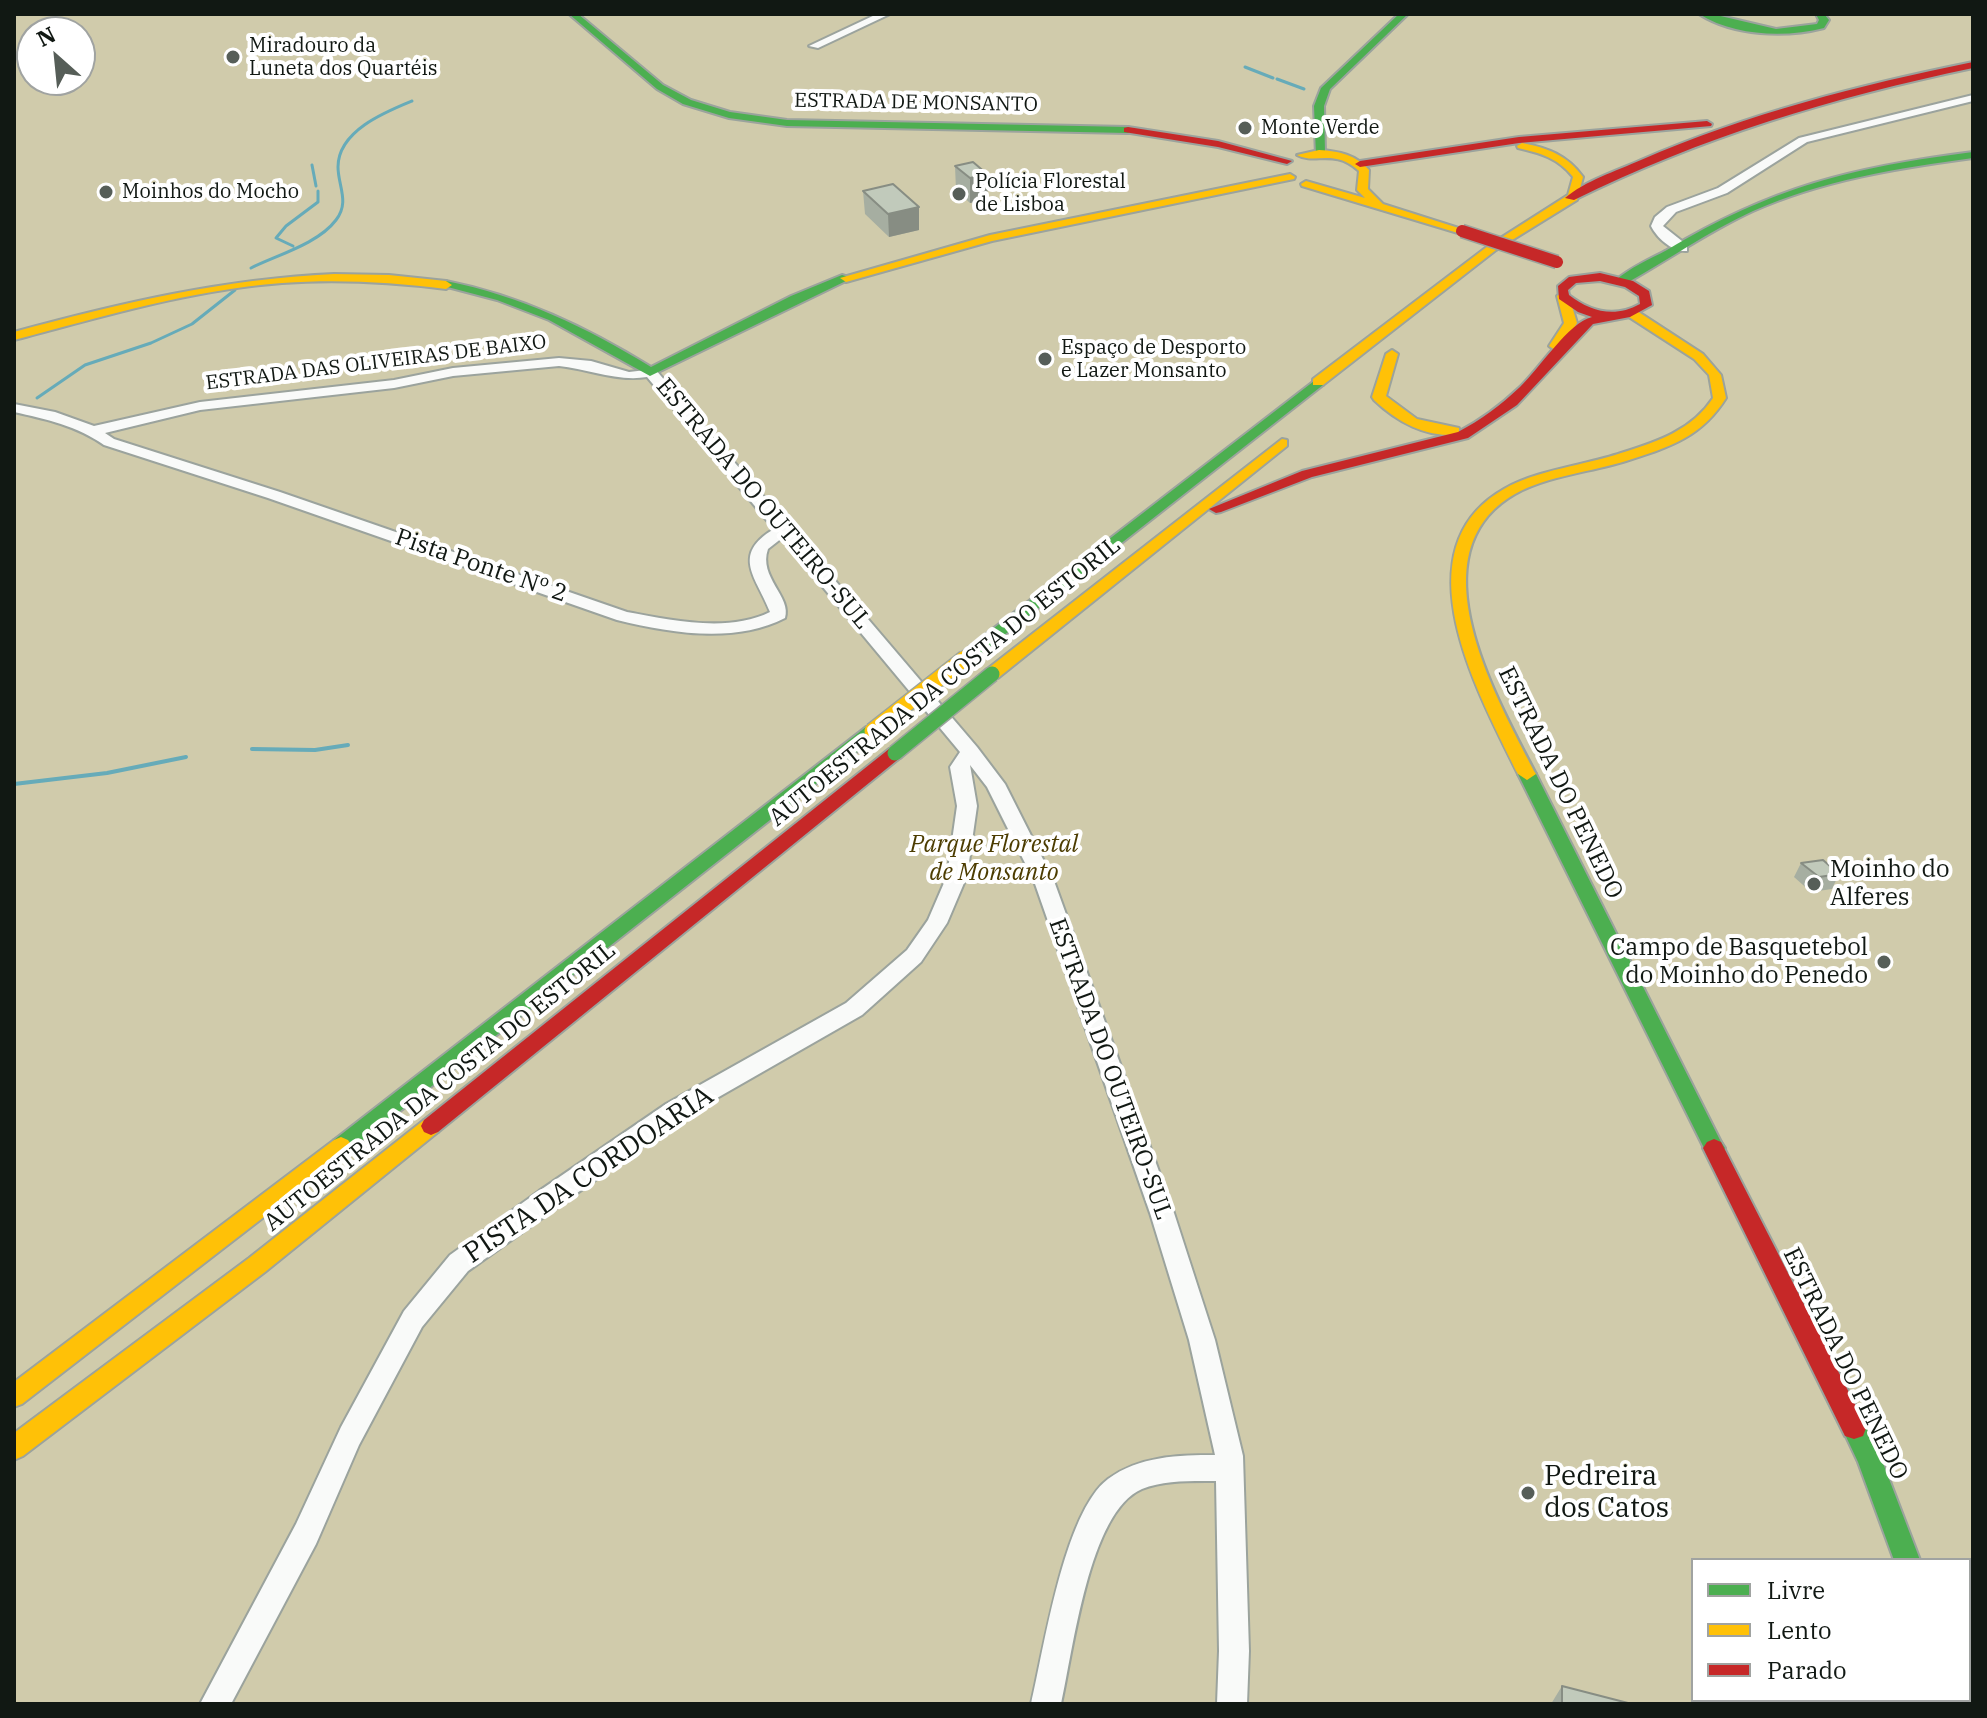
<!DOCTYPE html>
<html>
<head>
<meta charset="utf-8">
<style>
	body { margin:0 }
	#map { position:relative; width:1987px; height:1718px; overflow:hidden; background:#d5e0d8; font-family:"IBM Plex Serif",serif }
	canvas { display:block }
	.frame { position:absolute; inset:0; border:16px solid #111813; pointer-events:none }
	.legend { position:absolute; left:1691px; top:1558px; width:280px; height:144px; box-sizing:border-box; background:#fff; border:2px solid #a0a3a1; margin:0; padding:10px 14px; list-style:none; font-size:24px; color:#111813 }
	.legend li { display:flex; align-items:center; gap:16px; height:40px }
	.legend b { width:40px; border:2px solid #a0a3a1 }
	.north { position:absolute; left:16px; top:16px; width:80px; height:80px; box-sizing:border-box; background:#fff; border:2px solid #a0a3a1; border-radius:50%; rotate:333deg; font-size:22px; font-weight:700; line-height:32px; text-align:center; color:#111813 }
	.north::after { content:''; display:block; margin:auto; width:28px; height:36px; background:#565e58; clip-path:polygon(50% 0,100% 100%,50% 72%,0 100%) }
</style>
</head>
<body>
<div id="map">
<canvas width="1987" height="1718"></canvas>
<div class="frame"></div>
<ul class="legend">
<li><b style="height:10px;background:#4caf50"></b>Livre</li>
<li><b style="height:10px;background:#ffc107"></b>Lento</li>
<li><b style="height:10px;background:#c62828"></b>Parado</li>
</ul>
<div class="north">N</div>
</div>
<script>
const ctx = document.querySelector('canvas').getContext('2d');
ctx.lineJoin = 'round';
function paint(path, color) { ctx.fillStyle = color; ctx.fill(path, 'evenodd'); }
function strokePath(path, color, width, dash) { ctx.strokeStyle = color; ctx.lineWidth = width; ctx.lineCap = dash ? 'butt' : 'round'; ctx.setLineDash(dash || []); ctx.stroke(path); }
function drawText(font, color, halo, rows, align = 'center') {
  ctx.font = font + ' "IBM Plex Serif",serif'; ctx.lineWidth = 8; ctx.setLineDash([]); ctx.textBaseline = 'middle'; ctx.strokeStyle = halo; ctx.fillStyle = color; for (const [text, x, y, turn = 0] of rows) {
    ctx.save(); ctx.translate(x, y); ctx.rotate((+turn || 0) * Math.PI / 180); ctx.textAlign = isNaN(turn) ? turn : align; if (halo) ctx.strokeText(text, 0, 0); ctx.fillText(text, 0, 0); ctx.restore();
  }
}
const green = new Path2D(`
	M 14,14 L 1973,14 L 1973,1704 L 14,1704 ZM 32,32 L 80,32 L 80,80 L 32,80 ZM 1693,1560 L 1969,1560 L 1969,1700 L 1693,1700 Z`);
const streamFar1 = new Path2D(`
	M 1245,67 L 1273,78
	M 1277,79 L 1304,89
	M 312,165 L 316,186
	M 293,246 L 276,238 L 286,226 L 318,202 L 318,191
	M 251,268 C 277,255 318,244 336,220 C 350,202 338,186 338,167 C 338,131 385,112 412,101
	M 37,398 L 85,365 L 151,343 L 192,324 L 235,290`);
const stream = new Path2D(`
	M 252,749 L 315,750 L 348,745
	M 14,784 L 107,773 L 186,757`);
const street = new Path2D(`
	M 877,14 L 890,14 L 818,48 L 809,46 Z
	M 1973,95 L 1973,101 L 1807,142 L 1727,193 L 1676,212 L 1663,226 L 1687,245 L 1687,251 C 1672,252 1657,238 1651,226 L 1655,217 L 1667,207 L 1718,188 L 1799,138 Z
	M 559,358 L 591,361 L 629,372 L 655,369 L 977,747 L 1005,784 L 1054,881 L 1174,1213 L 1215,1340 L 1243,1456 L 1249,1651 L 1247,1704 L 1217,1704 L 1219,1651 L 1216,1481 C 1192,1481 1164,1480 1142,1489 C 1089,1511 1073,1651 1061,1704 L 1031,1704 C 1044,1649 1064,1512 1108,1479 C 1139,1456 1179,1455 1215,1455 L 1189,1340 L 1150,1213 L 1034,881 L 987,787 L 970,765 L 977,806 L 967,876 L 947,923 L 921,962 L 862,1015 L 682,1118 L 468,1271 L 422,1327 L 359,1445 L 316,1544 L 231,1704 L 200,1704 L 296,1524 L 341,1427 L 404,1311 L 450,1255 L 539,1191 L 666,1104 L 846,1003 L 907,950 L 928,920 L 947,876 L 957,806 L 950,767 L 960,752 L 782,538 L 768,549 C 758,577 792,597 785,618 C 735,644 670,633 617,620 L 268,498 L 104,445 C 77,426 46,419 14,412 L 14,404 L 55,412 L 94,426 L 200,402 L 394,380 L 453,368 ZM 559,366 C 588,369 618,382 647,377 L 774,529 C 730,555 757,578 770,612 C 728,633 671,620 627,612 L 280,492 L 114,439 L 105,433 L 200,410 L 394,388 L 453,376 Z`);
const fast = new Path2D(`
	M 569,14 L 578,14 L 663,85 L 691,100 L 730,112 L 787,120 L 1128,127 L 1133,130 L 1128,133 L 787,126 L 729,118 L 683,104 L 657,89 Z
	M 1399,14 L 1408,14 L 1330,89 L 1324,106 L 1325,153 L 1316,155 L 1314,106 L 1321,88 Z
	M 1699,14 L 1712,14 L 1776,29 L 1817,24 L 1819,20 L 1816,14 L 1824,14 L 1829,20 L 1824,28 C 1785,38 1734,36 1699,14 Z
	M 1973,152 L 1973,158 C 1898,168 1823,180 1753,211 C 1709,231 1668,260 1625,284 L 1615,281 C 1629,268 1650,259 1667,250 C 1772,187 1853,167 1973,152 Z
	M 842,275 L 852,278 L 650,376 L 549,320 L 497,300 L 440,285 L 446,281 C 521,296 586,327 651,367 L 791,296 Z
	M 1318,378 L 1323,379 L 1323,385 L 971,661 L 959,661 L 957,658 L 959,655 Z
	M 872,726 L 880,731 L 878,735 L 348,1152 L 341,1155 L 334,1152 L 330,1146 L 334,1140 L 866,727 Z
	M 1527,768 L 1536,774 L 1721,1142 L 1725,1148 L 1721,1154 L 1714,1157 L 1707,1154 L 1518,774 Z
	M 1854,1417 L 1863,1420 L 1881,1458 L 1920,1560 L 1894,1560 L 1858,1462 L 1842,1428 L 1845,1420 Z
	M 1970,1690 L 1973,1704 L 1947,1704 L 1947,1700 L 1969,1700 Z`);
const slow = new Path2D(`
	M 1522,143 C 1548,148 1567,155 1583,177 L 1577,200 L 1496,250 L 1323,385 L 1313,385 L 1313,379 L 1488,246 L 1568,195 L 1573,177 C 1558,158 1540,153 1518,148 L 1517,146 Z
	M 1319,150 C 1339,151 1356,155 1369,170 L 1368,189 L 1383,204 L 1468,231 L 1458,233 L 1302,186 L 1301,184 L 1306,181 L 1365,198 L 1357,190 L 1359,171 C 1334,148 1315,165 1297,155 Z
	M 1290,174 L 1295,177 L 1294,179 L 992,241 L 846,282 L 840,278 L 990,235 Z
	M 334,274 L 389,275 L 446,281 L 452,285 L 446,289 C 391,282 337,279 282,283 C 190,290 102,317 14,340 L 14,332 C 120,303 224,279 334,274 Z
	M 1563,292 L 1569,296 L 1577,323 L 1566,341 L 1555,350 L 1549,346 L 1564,323 L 1557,296 Z
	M 1629,311 L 1637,311 L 1703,354 L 1721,375 L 1726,398 C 1701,438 1669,447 1626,461 C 1591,472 1547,476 1515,494 C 1412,553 1498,700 1536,774 L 1527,780 L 1518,774 C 1480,696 1397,550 1504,489 C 1536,470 1586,465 1621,453 C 1657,442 1692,430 1713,398 L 1709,375 L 1694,359 L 1629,317 Z
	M 1392,350 L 1398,354 L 1386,396 L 1417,419 L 1459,428 L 1459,434 C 1427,439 1396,421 1374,400 L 1372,397 L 1386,354 Z
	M 1282,439 L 1287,440 L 1287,446 L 998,678 L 986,678 L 984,674 L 986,670 Z
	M 431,1117 L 438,1120 L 441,1126 L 438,1132 L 265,1272 L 23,1456 L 14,1460 L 14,1433 L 249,1258 L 424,1120 Z
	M 341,1137 L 348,1140 L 352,1146 L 348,1152 L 22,1404 L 14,1407 L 14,1382 L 334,1140 Z`);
const jam = new Path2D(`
	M 1973,62 L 1973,68 C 1834,97 1701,137 1574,200 L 1565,198 C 1585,181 1616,171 1641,160 C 1747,114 1859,85 1973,62 Z
	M 1707,121 L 1712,124 L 1711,126 L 1519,143 L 1360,167 L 1355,164 L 1360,161 L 1519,137 Z
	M 1128,127 L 1218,141 L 1292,161 L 1287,164 L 1218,147 L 1124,132 L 1124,128 Z
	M 1600,273 L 1633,281 L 1649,291 L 1652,305 L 1630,317 L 1593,324 L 1517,405 L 1468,438 L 1312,477 L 1221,512 L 1216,513 L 1209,509 L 1302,471 L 1458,432 C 1481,420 1501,405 1520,387 C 1539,369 1569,322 1592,317 L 1578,312 L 1559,299 L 1558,286 L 1569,277 ZM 1600,281 L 1625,287 L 1639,296 L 1640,304 C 1615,318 1591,312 1569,295 L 1568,290 L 1576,283 Z
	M 895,747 L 903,753 L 901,757 L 438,1132 L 431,1135 L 424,1132 L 421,1126 L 424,1120 L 889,749 Z
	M 1714,1139 L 1721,1142 L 1863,1420 L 1866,1428 L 1863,1436 L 1854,1439 L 1845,1436 L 1703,1148 L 1707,1142 Z`);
const fastBridge = new Path2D(`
	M 895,753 L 992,674`);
const slowBridge = new Path2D(`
	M 872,731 L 965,658`);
const jamBridge = new Path2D(`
	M 1462,231 L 1557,262`);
const wall = new Path2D(`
	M 973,162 L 988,199 L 970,203 L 956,190 L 955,166 Z
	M 863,191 L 919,207 L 919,230 L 889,237 L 865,214 Z
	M 1801,863 L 1839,874 L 1832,889 L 1811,892 L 1794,877 Z
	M 1562,1686 L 1628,1704 L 1551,1704 Z`);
const shadedWall = new Path2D(`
	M 987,174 L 988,199 L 970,203 L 970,178 Z
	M 919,207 L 919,230 L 889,237 L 888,214 Z`);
const building = new Path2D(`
	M 973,162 L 987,174 L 970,178 L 955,166 Z
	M 893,184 L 919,207 L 888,214 L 863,191 Z
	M 1823,860 L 1839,874 L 1819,877 L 1801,863 Z
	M 1562,1686 L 1628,1703 L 1628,1704 L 1562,1704 Z`);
const markers = [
	[233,57,8,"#565e58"],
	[1245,128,8,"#565e58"],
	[106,192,8,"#565e58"],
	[959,194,8,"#565e58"],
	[1045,359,8,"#565e58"],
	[1814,884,8,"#565e58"],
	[1884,962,8,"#565e58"],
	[1528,1493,8,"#565e58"]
];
const farPoinames = [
	["Miradouro da",249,46],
	["Luneta dos Quartéis",249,69],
	["Monte Verde",1261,128],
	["Polícia Florestal",975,182],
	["de Lisboa",975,205],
	["Moinhos do Mocho",122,192],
	["Espaço de Desporto",1061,348],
	["e Lazer Monsanto",1061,371]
];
const farStreetnames = [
	["ESTRADA DE MONSANTO",916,103,1],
	["ESTRADA DAS OLIVEIRAS DE BAIXO",376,363,-7]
];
const streetNames = [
	["ESTRADA DO OUTEIRO-SUL",763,504,50],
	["Pista Ponte Nº 2",481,566,19],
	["AUTOESTRADA DA COSTA DO ESTORIL",945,682,-39],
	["ESTRADA DO PENEDO",1560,783,64],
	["ESTRADA DO OUTEIRO-SUL",1110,1069,70],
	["AUTOESTRADA DA COSTA DO ESTORIL",440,1087,-39],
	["ESTRADA DO PENEDO",1845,1364,64]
];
const parkNames = [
	["Parque Florestal",994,845],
	["de Monsanto",994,873]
];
const poiNames = [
	["Moinho do",1830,870],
	["Alferes",1830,898],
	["Campo de Basquetebol",1868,948,"right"],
	["do Moinho do Penedo",1868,976,"right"]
];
const nearStreetnames = [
	["PISTA DA CORDOARIA",589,1175,-34]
];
const nearPoinames = [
	["Pedreira",1544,1477],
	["dos Catos",1544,1509]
];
paint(green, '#d0cbab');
strokePath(streamFar1, '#66abb9', 3);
strokePath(stream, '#66abb9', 4);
strokePath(street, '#9ba39d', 4);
strokePath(fast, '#9ba39d', 4);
strokePath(slow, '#9ba39d', 4);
strokePath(jam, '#9ba39d', 4);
paint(street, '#f9faf9');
paint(fast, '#4caf50');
paint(slow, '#ffc107');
paint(jam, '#c62828');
strokePath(fastBridge, '#9ba39d', 18, []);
strokePath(slowBridge, '#9ba39d', 18, []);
strokePath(jamBridge, '#9ba39d', 15, []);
strokePath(fastBridge, '#4caf50', 15);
strokePath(slowBridge, '#ffc107', 15);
strokePath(jamBridge, '#c62828', 12);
paint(wall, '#a6aea1');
paint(shadedWall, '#878d83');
paint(building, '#c1cabb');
strokePath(building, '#878d83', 2);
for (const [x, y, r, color] of markers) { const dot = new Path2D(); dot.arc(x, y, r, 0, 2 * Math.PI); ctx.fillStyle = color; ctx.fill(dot); strokePath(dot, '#fff', 3); }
drawText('20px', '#111813', '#fff', farPoinames, 'left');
drawText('20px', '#111813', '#fff', farStreetnames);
drawText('24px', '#111813', '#fff', streetNames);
drawText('italic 24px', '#4c3c01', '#fff', parkNames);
drawText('24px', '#111813', '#fff', poiNames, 'left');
drawText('28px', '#111813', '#fff', nearStreetnames);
drawText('28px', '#111813', '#fff', nearPoinames, 'left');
</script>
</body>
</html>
